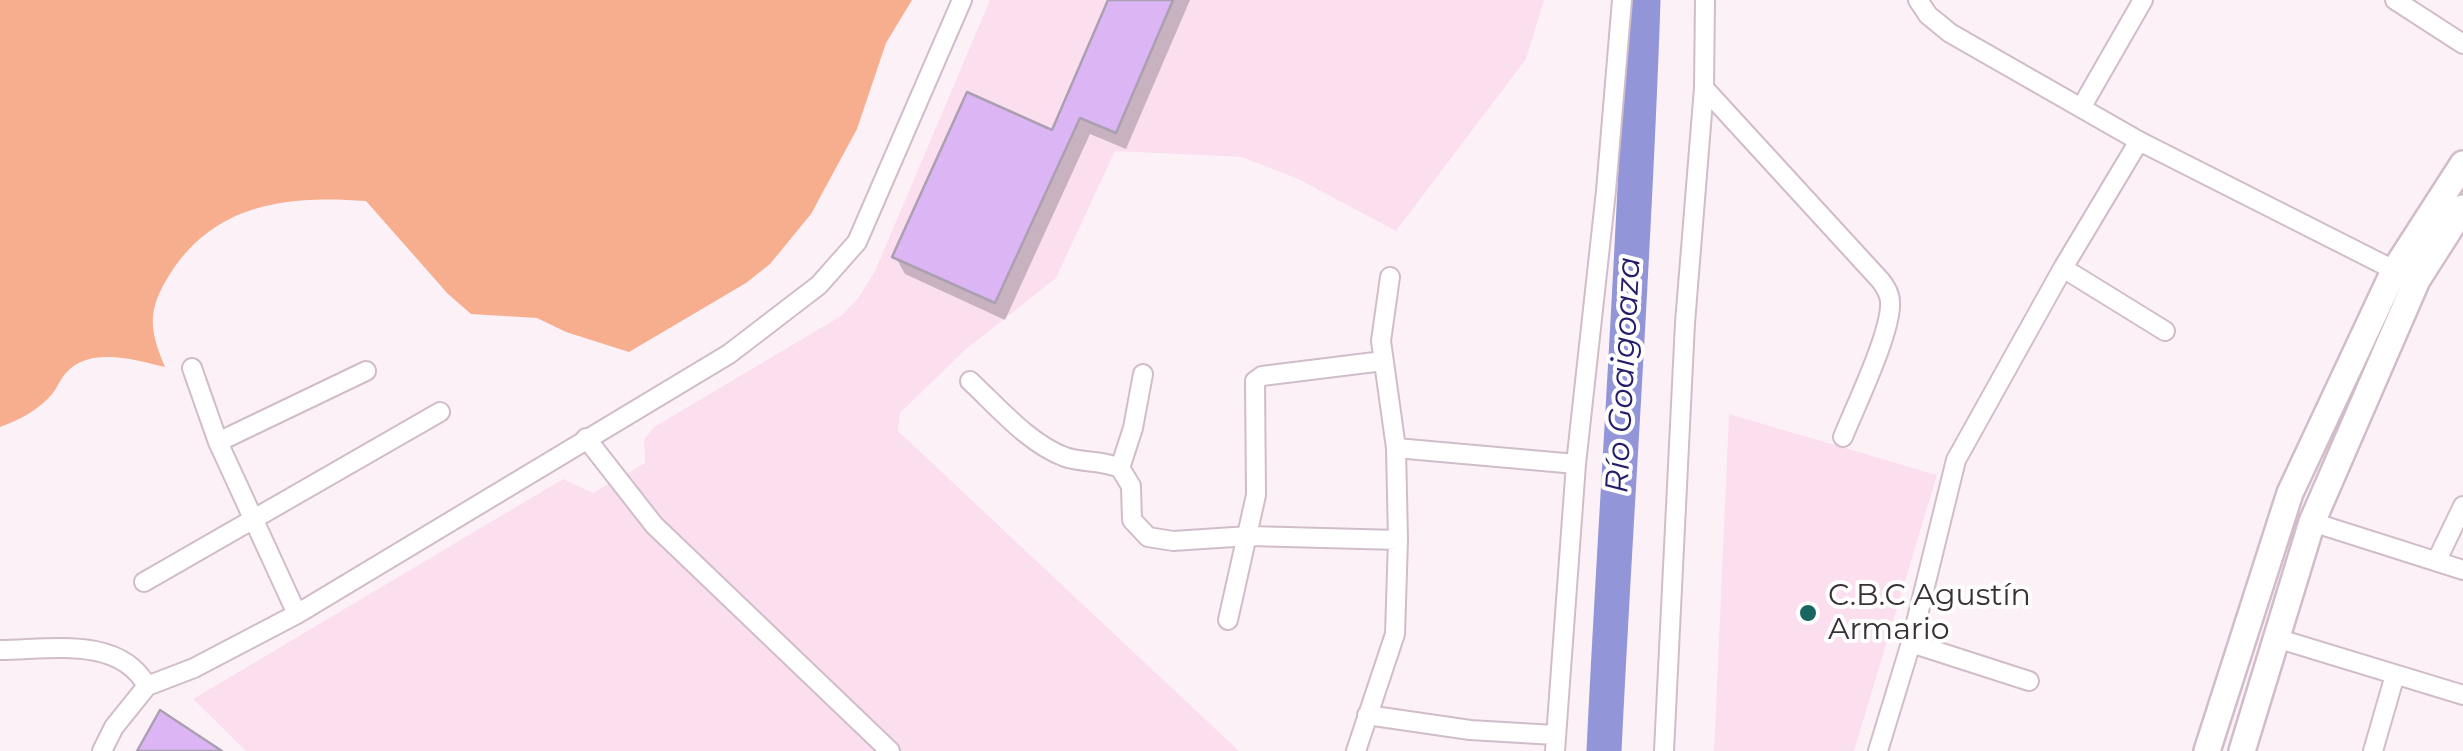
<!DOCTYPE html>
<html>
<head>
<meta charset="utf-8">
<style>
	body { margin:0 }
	canvas { display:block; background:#fdf1f8 }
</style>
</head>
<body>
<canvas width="2463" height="751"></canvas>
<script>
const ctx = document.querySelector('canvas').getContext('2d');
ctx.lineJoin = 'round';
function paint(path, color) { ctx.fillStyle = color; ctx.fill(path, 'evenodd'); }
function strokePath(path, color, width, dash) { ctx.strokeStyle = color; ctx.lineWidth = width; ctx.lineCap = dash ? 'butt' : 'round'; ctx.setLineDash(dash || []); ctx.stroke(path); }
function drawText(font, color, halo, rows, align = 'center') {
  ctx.font = font + ' Montserrat,sans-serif'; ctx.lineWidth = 8; ctx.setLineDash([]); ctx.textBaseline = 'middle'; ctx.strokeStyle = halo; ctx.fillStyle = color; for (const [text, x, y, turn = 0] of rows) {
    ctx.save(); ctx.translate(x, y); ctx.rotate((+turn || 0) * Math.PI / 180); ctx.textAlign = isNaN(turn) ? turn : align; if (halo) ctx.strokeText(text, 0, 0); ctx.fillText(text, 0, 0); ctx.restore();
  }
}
const built = new Path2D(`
	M 990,0 L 1544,0 L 1526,59 L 1396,231 L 1298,179 L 1242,157 L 1115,151 L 1056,278 L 965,350 L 900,413 L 898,431 L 1239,751 L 246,751 L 193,699 L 563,479 L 593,493 L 645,463 L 644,440 L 654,427 L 841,316 L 859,297 L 875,271 Z
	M 1729,414 L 1937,475 L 1854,751 L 1714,751 Z`);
const forest = new Path2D(`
	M 0,0 L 912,0 L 886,43 L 857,129 L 811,214 L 770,264 L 746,283 L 629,352 L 566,332 L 537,318 L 471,314 L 448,294 L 366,201 C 288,195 215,203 170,274 C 147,310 149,329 165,367 C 135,360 90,346 66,373 C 61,378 58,386 53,393 C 39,410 21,419 0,427 Z`);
const shadow = new Path2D(`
	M 1110,0 L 1190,0 L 1126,149 L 1090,134 L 1005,320 L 905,274 L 895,256 L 1054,134 Z`);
const river = new Path2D(`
	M 1604,751 C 1616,501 1635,250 1643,0`);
const building = new Path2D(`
	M 1108,0 L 1173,0 L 1116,133 L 1080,118 L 995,303 L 892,257 L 967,92 L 1052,130 Z
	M 160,710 L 222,751 L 137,751 Z`);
const minor = new Path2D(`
	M 1918,0 L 1928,15 L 1950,33 L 2139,141 L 2402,274
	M 2395,0 L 2463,44
	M 1704,88 L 1881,281 C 1886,288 1890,294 1890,302 C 1892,331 1855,407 1843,437
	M 2081,108 L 2143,0
	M 2063,268 L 2165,331
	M 192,368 L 218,442 L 297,614
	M 970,381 C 998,407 1028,443 1065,457 C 1083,463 1102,460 1120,468 L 1131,486 L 1132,520 L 1148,537 L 1173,541 L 1249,536 L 1398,540
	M 586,438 L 654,525 L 890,751
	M 218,442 L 366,371
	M 1396,448 L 1576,464
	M 1120,468 L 1133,428 L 1143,374
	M 2312,522 L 2463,570
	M 2437,560 L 2463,506
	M 144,582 L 440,412
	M 1228,620 L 1256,495 L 1255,381 L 1262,376 L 1383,361
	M 2276,638 L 2463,695
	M 1911,643 L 2029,681
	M 0,650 C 48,650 119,635 147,686 L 114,727 L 102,751
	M 147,686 L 194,668 L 297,614 L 729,354 L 819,285 L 857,242 L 962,0
	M 1367,715 L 1470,730 L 1555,735
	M 1356,751 L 1395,634 L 1398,540 L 1396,448 L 1381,341 L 1390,277
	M 1555,751 L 1576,464 L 1606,191 L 1622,0
	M 1664,751 L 1685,323 L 1704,88 L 1705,0
	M 1878,751 L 1911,643 L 1956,460 L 2063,268 L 2139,141
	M 2373,751 L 2395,675`);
const secondary = new Path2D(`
	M 2207,751 L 2290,493 L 2394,271 L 2463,164
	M 2242,751 L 2312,522 L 2417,280 L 2463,208`);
const markers = [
	[1808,613,10,"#196560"]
];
const poiNames = [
	["C.B.C Agustín",1828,596],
	["Armario",1828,630]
];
const waterNames = [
	["Río Goaigoaza",1624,375,-87]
];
paint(built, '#fbdfef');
paint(forest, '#f6ae8e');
paint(shadow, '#0003');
strokePath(river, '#9296d8', 35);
paint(building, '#dcb5f5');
strokePath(building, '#aba0b2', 2.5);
strokePath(minor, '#d1bdc9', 22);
strokePath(secondary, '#d1bdc9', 30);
strokePath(minor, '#fff', 18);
strokePath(secondary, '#fff', 25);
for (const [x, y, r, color] of markers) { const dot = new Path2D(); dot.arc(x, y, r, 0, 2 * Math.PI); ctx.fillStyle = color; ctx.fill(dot); strokePath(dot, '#fff', 4); }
drawText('30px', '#393136', '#fff', poiNames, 'left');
drawText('italic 32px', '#261d69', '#fff', waterNames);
</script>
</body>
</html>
